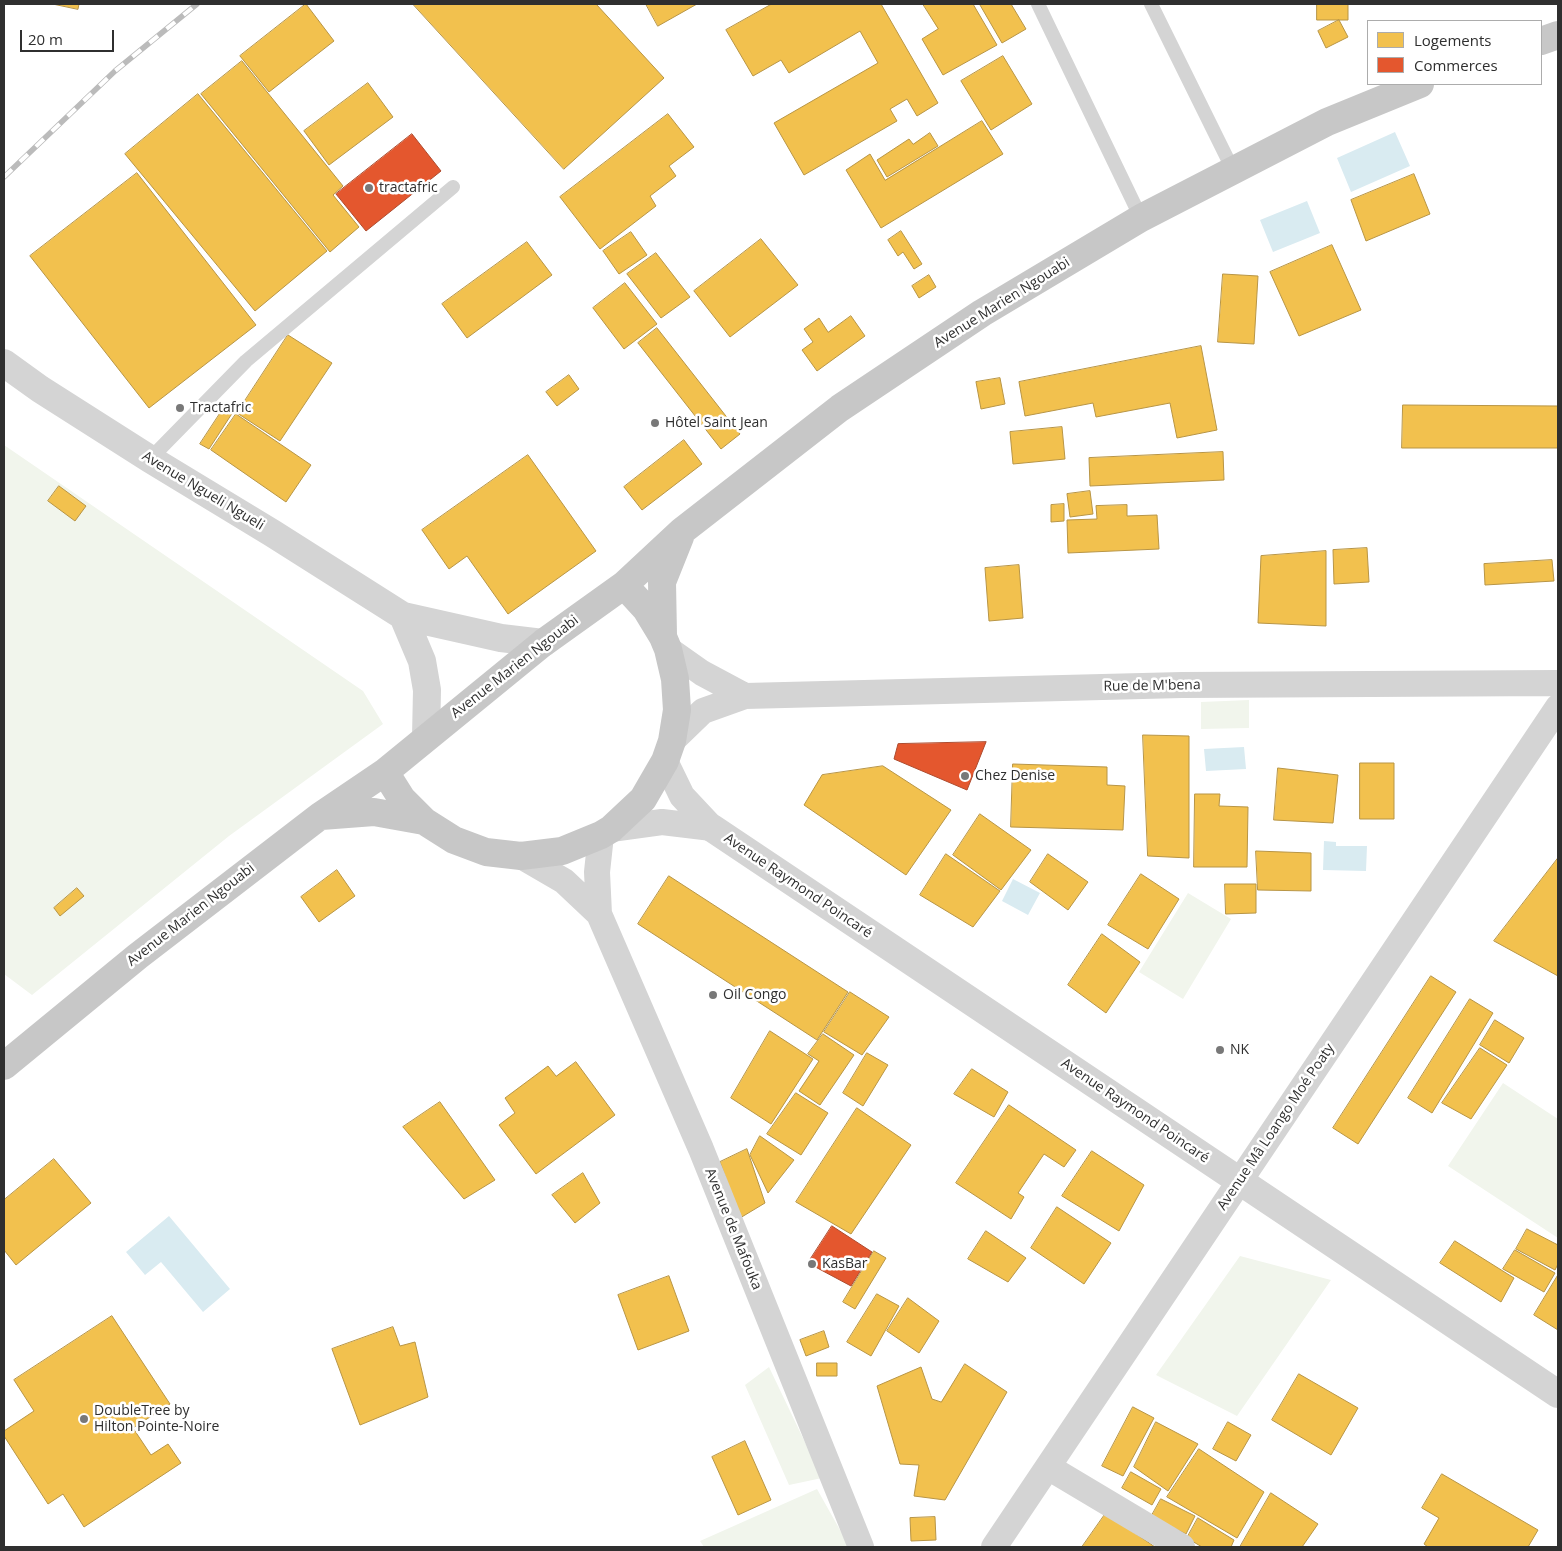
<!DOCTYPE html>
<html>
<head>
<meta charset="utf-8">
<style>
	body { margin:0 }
	#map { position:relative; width:1562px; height:1551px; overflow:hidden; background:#fff; font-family:"Open Sans",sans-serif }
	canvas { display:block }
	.frame { position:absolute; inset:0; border:5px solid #2f2f2f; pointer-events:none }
	.legend { position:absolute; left:1367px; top:20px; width:175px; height:65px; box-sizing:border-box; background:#fff; border:1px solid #acacac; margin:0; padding:6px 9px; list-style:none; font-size:15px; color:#2f2f2f }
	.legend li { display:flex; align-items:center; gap:10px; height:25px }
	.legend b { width:25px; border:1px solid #acacac }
	.scale { position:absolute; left:20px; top:30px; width:94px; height:22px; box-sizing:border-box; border:2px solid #2f2f2f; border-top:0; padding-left:6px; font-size:15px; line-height:18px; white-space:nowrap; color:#2f2f2f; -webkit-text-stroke:4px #fff; paint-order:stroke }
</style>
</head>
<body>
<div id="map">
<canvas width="1562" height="1551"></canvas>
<div class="frame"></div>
<ul class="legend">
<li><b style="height:14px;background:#f2c14e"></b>Logements</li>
<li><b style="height:14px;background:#e4572e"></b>Commerces</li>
</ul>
<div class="scale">20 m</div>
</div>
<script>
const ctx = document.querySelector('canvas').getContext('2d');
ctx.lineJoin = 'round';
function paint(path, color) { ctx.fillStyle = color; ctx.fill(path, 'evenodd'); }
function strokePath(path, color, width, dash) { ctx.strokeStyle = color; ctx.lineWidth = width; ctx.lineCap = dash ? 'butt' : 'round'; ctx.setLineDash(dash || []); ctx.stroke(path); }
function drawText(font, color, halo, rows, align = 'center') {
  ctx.font = font + ' "Open Sans",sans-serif'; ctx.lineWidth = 5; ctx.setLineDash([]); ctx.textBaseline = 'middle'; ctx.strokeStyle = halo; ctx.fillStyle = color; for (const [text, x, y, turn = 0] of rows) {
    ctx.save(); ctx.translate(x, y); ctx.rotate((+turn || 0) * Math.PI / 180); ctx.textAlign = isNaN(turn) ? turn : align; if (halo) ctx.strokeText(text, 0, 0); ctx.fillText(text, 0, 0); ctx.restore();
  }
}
const green = new Path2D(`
	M 4,445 L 363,691 L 383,724 L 229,836 L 32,995 L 4,974 Z
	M 1249,700 L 1249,728 L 1201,729 L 1201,702 Z
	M 1188,893 L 1231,919 L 1183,999 L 1139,972 Z
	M 1503,1083 L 1558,1119 L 1558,1238 L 1448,1166 Z
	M 1240,1256 L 1331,1280 L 1237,1416 L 1156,1375 Z
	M 769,1367 L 822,1478 L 789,1485 L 745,1385 Z
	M 817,1489 L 849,1546 L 848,1547 L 704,1547 L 700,1541 Z`);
const water = new Path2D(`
	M 1395,132 L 1410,166 L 1351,192 L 1337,158 Z
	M 1307,201 L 1320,233 L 1273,252 L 1260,220 Z
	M 1244,747 L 1246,769 L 1206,771 L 1204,749 Z
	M 1324,841 L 1336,842 L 1336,846 L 1367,846 L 1366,871 L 1323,870 Z
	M 1013,879 L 1040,893 L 1028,915 L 1002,901 Z
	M 169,1216 L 230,1289 L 203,1312 L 161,1262 L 145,1275 L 126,1252 Z`);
const homes = new Path2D(`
	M 53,4 L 79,4 L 78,9 Z
	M 306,4 L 334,41 L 269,92 L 240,56 Z
	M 413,4 L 596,4 L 664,78 L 564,169 Z
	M 646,4 L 697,4 L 658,26 Z
	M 772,4 L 881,4 L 938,103 L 917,116 L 907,99 L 890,109 L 897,121 L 804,175 L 774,123 L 878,63 L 860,31 L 789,73 L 781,60 L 753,76 L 726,30 Z
	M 923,4 L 973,4 L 997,45 L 943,75 L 922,39 L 938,29 Z
	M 982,4 L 1011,4 L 1026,29 L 1002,43 L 980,5 Z
	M 1317,4 L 1348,4 L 1348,20 L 1317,20 Z
	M 1339,20 L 1348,37 L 1326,48 L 1318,31 Z
	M 1003,56 L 1032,104 L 991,130 L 961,81 Z
	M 242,61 L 343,186 L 333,195 L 359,227 L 330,252 L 201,94 Z
	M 368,83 L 393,117 L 329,165 L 304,131 Z
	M 198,94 L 327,251 L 255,311 L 125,154 Z
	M 668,114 L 694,147 L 669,166 L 676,176 L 650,196 L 656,206 L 600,249 L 560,197 Z
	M 982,121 L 1003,154 L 881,228 L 846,170 L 870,154 L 885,180 Z
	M 930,133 L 938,146 L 887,177 L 877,160 L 909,139 L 913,144 Z
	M 137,173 L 256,325 L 149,408 L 30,256 Z
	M 1414,174 L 1430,214 L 1366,241 L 1351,200 Z
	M 901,231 L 922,264 L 914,269 L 903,252 L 898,256 L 888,240 Z
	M 631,232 L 647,255 L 619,274 L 603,251 Z
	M 761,239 L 798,285 L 730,337 L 694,291 Z
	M 527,242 L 552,275 L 467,338 L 442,304 Z
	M 1332,245 L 1361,310 L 1299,336 L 1270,272 Z
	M 656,253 L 690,297 L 661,318 L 627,274 Z
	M 1223,274 L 1258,276 L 1254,344 L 1218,342 Z
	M 929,275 L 936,287 L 919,298 L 912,286 Z
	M 625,283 L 657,324 L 624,349 L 593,308 Z
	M 851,316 L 865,336 L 817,371 L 802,350 L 813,342 L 804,329 L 819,318 L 828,332 Z
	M 657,328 L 740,434 L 721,449 L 638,343 Z
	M 288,335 L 332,363 L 280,441 L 237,413 Z
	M 1201,346 L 1217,430 L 1177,438 L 1170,403 L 1096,417 L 1093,403 L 1025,416 L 1019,382 Z
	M 569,375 L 579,389 L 557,406 L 546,392 Z
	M 1000,378 L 1005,404 L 981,409 L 976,382 Z
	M 1403,405 L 1558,406 L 1558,448 L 1402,448 Z
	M 225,406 L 233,412 L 209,449 L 200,444 Z
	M 236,414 L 311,465 L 286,502 L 211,450 Z
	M 1062,427 L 1065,459 L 1013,464 L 1010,432 Z
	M 684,440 L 702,464 L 642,510 L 624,487 Z
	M 1223,452 L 1224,480 L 1090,486 L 1089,458 Z
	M 528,455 L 596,551 L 508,614 L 467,556 L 449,569 L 422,530 Z
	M 59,486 L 86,506 L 75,521 L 48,501 Z
	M 1090,491 L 1093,514 L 1070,517 L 1067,494 Z
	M 1064,504 L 1064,521 L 1051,522 L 1051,505 Z
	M 1127,505 L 1127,516 L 1157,515 L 1159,549 L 1068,553 L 1067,520 L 1097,519 L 1096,506 Z
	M 1367,548 L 1369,582 L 1334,584 L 1333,550 Z
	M 1326,551 L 1326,626 L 1258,623 L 1261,556 Z
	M 1552,560 L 1554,581 L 1485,585 L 1484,564 Z
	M 1019,565 L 1023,618 L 989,621 L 985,568 Z
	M 1143,735 L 1189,736 L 1189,858 L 1148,856 Z
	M 1360,763 L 1394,763 L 1394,819 L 1360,819 Z
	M 1013,764 L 1107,767 L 1107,785 L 1125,786 L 1123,830 L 1011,827 Z
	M 883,766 L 951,810 L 906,875 L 804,805 L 822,775 Z
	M 1278,768 L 1338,775 L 1333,823 L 1274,820 Z
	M 1195,794 L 1220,794 L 1219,806 L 1248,807 L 1247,867 L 1194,867 Z
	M 980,814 L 1031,850 L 1001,890 L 953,855 Z
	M 1256,851 L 1311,853 L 1311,891 L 1258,890 Z
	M 946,854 L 1000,891 L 973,927 L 920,895 Z
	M 1048,854 L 1088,882 L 1068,910 L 1030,882 Z
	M 1558,858 L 1558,976 L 1494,941 Z
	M 337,870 L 355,896 L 319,922 L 301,897 Z
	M 1141,874 L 1179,899 L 1148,949 L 1108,925 Z
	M 669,876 L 848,992 L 817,1040 L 638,924 Z
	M 1225,884 L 1256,884 L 1256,913 L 1226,914 Z
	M 77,888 L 84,896 L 60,916 L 54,908 Z
	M 1102,934 L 1140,962 L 1106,1013 L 1068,985 Z
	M 1431,976 L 1456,992 L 1358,1144 L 1333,1128 Z
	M 850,992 L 889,1017 L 862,1055 L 824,1032 Z
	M 1470,999 L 1493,1013 L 1432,1113 L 1408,1098 Z
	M 1495,1020 L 1524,1038 L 1509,1063 L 1480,1045 Z
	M 770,1031 L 813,1059 L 771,1124 L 731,1098 Z
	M 823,1034 L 854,1055 L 820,1105 L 799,1091 L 819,1061 L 808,1054 Z
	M 1480,1048 L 1507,1065 L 1471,1119 L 1442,1103 Z
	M 867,1053 L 888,1065 L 863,1106 L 843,1093 Z
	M 576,1062 L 615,1115 L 536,1174 L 499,1125 L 515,1113 L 505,1098 L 548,1066 L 556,1076 Z
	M 972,1069 L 1008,1092 L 994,1117 L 954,1094 Z
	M 796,1093 L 828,1113 L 801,1155 L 767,1134 Z
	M 440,1102 L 495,1180 L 464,1199 L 403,1127 Z
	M 1009,1105 L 1076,1150 L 1064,1167 L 1044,1154 L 1018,1193 L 1024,1197 L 1011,1219 L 956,1183 Z
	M 857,1108 L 911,1145 L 851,1234 L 796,1202 Z
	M 760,1136 L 794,1160 L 768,1193 L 750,1155 Z
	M 747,1149 L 765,1203 L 740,1218 L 720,1162 Z
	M 1092,1151 L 1144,1185 L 1119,1231 L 1062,1196 Z
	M 54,1159 L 91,1203 L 16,1265 L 4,1250 L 4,1200 Z
	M 583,1173 L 600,1203 L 575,1223 L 552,1195 Z
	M 1057,1207 L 1111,1243 L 1084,1284 L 1031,1248 Z
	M 1527,1229 L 1558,1245 L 1558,1264 L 1555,1270 L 1516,1249 Z
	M 986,1231 L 1026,1258 L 1008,1282 L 968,1259 Z
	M 1455,1241 L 1514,1278 L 1501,1302 L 1440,1263 Z
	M 1515,1250 L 1555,1273 L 1544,1292 L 1503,1269 Z
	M 874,1251 L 886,1258 L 855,1309 L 843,1302 Z
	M 1558,1275 L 1558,1330 L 1534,1315 Z
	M 669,1276 L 689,1331 L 638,1350 L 618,1295 Z
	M 877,1294 L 899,1306 L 871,1356 L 847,1342 Z
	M 908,1298 L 939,1321 L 919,1353 L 887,1331 Z
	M 112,1316 L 170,1404 L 133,1428 L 151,1455 L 168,1444 L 181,1463 L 84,1527 L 63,1494 L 48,1504 L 4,1436 L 4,1431 L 34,1411 L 14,1380 Z
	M 393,1327 L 400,1346 L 415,1342 L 428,1397 L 360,1425 L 332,1349 Z
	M 824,1331 L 829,1347 L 806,1356 L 800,1340 Z
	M 817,1363 L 837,1363 L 837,1376 L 817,1376 Z
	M 965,1364 L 1007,1392 L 945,1500 L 914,1496 L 919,1465 L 900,1464 L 877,1386 L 921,1367 L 932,1399 L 941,1402 Z
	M 1299,1374 L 1358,1408 L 1331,1455 L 1272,1420 Z
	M 1133,1407 L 1154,1418 L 1123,1476 L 1102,1466 Z
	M 1156,1422 L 1198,1444 L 1168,1491 L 1134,1467 Z
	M 1228,1422 L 1251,1435 L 1236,1461 L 1213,1449 Z
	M 745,1441 L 771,1500 L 738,1515 L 712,1457 Z
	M 1199,1449 L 1264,1492 L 1237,1538 L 1167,1497 Z
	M 1131,1472 L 1161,1489 L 1152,1505 L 1122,1488 Z
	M 1442,1474 L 1538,1530 L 1528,1547 L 1428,1547 L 1424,1544 L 1439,1518 L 1422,1508 Z
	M 1271,1493 L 1318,1524 L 1302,1547 L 1240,1547 Z
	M 1161,1499 L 1195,1516 L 1186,1534 L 1151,1517 Z
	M 1106,1513 L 1155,1547 L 1082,1547 Z
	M 935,1517 L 936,1540 L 911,1541 L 910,1518 Z
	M 1198,1518 L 1234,1540 L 1231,1547 L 1202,1547 L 1187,1538 Z`);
const shops = new Path2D(`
	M 412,134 L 441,171 L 366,231 L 336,194 Z
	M 986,742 L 967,790 L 894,759 L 898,744 Z
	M 832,1226 L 872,1252 L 851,1286 L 808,1263 Z`);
const service = new Path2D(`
	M 1038,4 L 1141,218
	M 1151,4 L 1233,170
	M 150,459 L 246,361 L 453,187`);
const minor = new Path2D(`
	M 668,649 L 702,673 L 745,696
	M 672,741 L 703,711 L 745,696 L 1182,685 L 1558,683
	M 665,761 L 682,796 L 712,828
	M 611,829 L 662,822 L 712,828
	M 601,835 L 597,872 L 599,914 L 701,1149 L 861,1547
	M 521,856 L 564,881 L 599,914
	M 1048,1467 L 1182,1547
	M 994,1547 L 1558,707`);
const tertiary = new Path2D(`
	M 4,363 L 40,389 L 150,459 L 272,533 L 403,616 L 501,638 L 543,643
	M 403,616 L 422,661 L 427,690 L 426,737
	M 712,828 L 1558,1394`);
const primary = new Path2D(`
	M 1541,41 L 1558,35
	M 663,635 L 662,582 L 680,537
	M 385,772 L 402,799 L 424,821 L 454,840 L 486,852 L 521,856 L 562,851 L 601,835 L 611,829 L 643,799 L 665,761 L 672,741 L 677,710 L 675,679 L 668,649 L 663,637 L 646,609 L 624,585
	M 321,816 L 374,812 L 424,821
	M 4,1066 L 138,956 L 320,816 L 385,772 L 543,643 L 624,585 L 682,531 L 840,408 L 982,313 L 1141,218 L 1327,122 L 1420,84`);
const rail = new Path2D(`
	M 4,177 L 115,71 L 197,4`);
const markers = [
	[369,188,5,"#787878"],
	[180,408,5,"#787878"],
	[655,423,5,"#787878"],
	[965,776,5,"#787878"],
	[713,995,5,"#787878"],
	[1220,1050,5,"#787878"],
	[812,1264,5,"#787878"],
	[84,1419,5,"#787878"]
];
const poiNames = [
	["tractafric",379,188],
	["Tractafric",190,408],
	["Hôtel Saint Jean",665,423],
	["Chez Denise",975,776],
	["Oil Congo",723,995],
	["NK",1230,1050],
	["KasBar",822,1264],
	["DoubleTree by",94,1411],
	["Hilton Pointe-Noire",94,1427]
];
const streetNames = [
	["Avenue Marien Ngouabi",1002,303,-32],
	["Avenue Ngueli Ngueli",203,491,31],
	["Avenue Marien Ngouabi",515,667,-38],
	["Rue de M'bena",1152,686,-1],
	["Avenue Raymond Poincaré",798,886,34],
	["Avenue Marien Ngouabi",191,915,-38],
	["Avenue Raymond Poincaré",1135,1111,34],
	["Avenue Mâ Loango Moé Poaty",1276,1127,-56],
	["Avenue de Mafouka",733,1229,68]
];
paint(green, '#f1f5ec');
paint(water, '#d9ebf1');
paint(homes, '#f2c14e');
strokePath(homes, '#b89545', 1);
paint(shops, '#e4572e');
strokePath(shops, '#ae4b2e', 1);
strokePath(service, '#d4d4d4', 14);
strokePath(minor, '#d4d4d4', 26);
strokePath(tertiary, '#d4d4d4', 28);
strokePath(primary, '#c7c7c7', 28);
strokePath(rail, '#bbb', 5.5);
strokePath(rail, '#fff', 4, [11]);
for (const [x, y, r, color] of markers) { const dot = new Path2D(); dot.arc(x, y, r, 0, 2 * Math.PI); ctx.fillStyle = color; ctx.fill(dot); strokePath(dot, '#fff', 2); }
drawText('14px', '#2f2f2f', '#fff', poiNames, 'left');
drawText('14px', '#2f2f2f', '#fff', streetNames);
</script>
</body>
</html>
